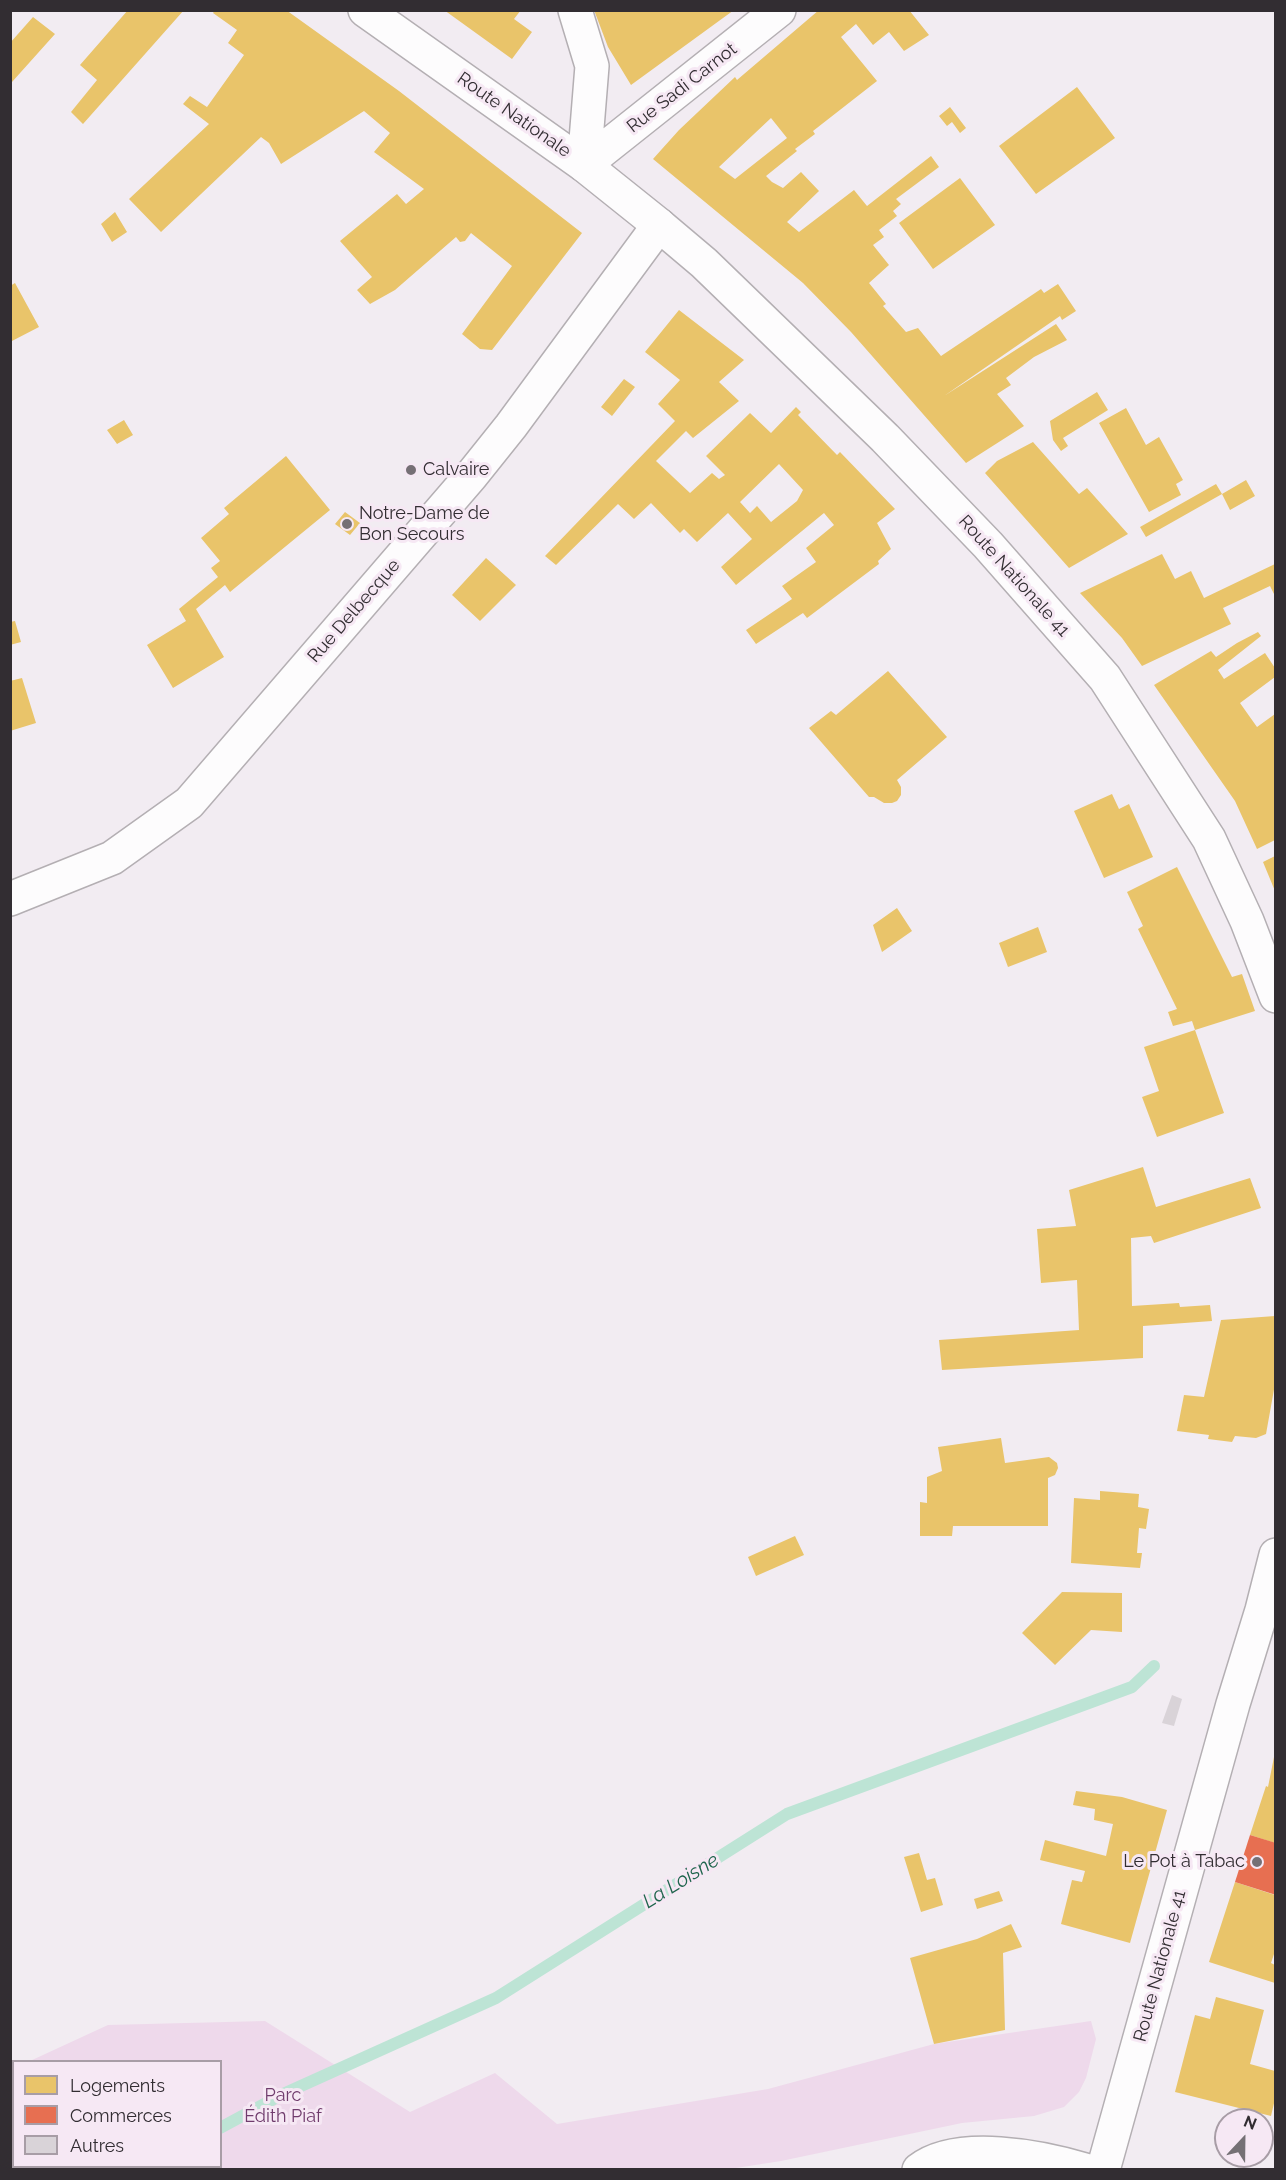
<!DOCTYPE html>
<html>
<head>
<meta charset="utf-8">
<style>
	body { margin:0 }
	#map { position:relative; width:1286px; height:2180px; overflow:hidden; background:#f2ecf2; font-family:Raleway,sans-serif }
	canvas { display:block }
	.frame { position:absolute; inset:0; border:12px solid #322d32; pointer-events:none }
	.legend { position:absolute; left:12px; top:2060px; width:210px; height:108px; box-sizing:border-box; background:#f6e8f4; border:2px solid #a89da6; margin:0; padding:8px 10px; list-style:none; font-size:18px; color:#322d32 }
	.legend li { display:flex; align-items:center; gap:12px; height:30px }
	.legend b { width:30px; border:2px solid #a89da6 }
	.north { position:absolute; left:1214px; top:2108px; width:60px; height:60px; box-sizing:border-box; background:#f6e8f4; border:2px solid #a89da6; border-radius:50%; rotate:22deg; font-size:16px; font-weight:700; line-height:24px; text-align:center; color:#322d32 }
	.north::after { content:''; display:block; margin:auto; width:21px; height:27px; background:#757075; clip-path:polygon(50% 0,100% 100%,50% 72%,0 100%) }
</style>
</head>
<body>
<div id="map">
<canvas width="1286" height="2180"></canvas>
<div class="frame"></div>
<ul class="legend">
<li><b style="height:16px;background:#e9c46a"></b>Logements</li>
<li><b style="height:16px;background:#e76f51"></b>Commerces</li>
<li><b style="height:16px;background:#d9d3d8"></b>Autres</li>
</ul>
<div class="north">N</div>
</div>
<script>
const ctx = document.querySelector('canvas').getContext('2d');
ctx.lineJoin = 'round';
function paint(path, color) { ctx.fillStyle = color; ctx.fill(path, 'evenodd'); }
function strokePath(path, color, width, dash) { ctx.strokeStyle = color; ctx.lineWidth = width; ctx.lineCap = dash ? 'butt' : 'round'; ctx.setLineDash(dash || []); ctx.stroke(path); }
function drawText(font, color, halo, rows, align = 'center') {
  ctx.font = font + ' Raleway,sans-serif'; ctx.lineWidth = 6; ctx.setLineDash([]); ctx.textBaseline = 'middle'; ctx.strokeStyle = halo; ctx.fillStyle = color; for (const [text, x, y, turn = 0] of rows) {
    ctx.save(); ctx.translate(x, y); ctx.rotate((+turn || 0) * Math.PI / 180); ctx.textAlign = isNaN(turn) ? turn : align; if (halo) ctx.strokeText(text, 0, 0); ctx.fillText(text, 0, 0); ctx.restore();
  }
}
const green = new Path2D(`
	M 265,2021 L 410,2112 L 495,2073 L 557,2124 L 768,2089 L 934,2044 L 1091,2021 L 1096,2039 L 1086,2078 L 1079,2092 L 1064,2107 L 1034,2116 L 962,2123 L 781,2161 L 723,2170 L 11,2169 L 10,2071 L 13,2069 L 14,2166 L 220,2166 L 220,2062 L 30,2061 L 108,2025 Z`);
const homes = new Path2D(`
	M 128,10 L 184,10 L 83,124 L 71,112 L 97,80 L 80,65 Z
	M 215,10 L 286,10 L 399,91 L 582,233 L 492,350 L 480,349 L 462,334 L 512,266 L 471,233 L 465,241 L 460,242 L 456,237 L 395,290 L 370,304 L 357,290 L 372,277 L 340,241 L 397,194 L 406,204 L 424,189 L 374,152 L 390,133 L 364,111 L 281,164 L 269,143 L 261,137 L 161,232 L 129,199 L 209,124 L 183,104 L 190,96 L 207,107 L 244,55 L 228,43 L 237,30 L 213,13 Z
	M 444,10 L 521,10 L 514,19 L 532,32 L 512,59 Z
	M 594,10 L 734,10 L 631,85 L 608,47 Z
	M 819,10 L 909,10 L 929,35 L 904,51 L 889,32 L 873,45 L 856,24 L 841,37 L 877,81 L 813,131 L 815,134 L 795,149 L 797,151 L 766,176 L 772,182 L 783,188 L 801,172 L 819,191 L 787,222 L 799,232 L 854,190 L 867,206 L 931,156 L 939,167 L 896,199 L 901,204 L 893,211 L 897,216 L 879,230 L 884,237 L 873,245 L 889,265 L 869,283 L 886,304 L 883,306 L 906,332 L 918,328 L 941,356 L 1041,289 L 1044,293 L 1058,284 L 1076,311 L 1062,320 L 1060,316 L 944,396 L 1056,324 L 1067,340 L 1034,357 L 1006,378 L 1011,385 L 997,394 L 1024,426 L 966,463 L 851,332 L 803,283 L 653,159 L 679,130 L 735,77 L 737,80 ZM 771,118 L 787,138 L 735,179 L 719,167 Z
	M 33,17 L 55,34 L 12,82 L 10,81 L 10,43 Z
	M 1077,87 L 1115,138 L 1036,194 L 999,146 Z
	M 950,107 L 966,128 L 960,133 L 952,122 L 947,126 L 939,116 Z
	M 960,178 L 995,225 L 933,269 L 899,223 Z
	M 115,212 L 127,232 L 112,242 L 101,224 Z
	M 15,283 L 39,327 L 10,342 L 10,286 Z
	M 679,310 L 744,360 L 719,382 L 739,401 L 693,438 L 686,431 L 656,461 L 690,493 L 712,473 L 719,479 L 725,475 L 706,456 L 750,413 L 771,433 L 796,407 L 801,412 L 798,415 L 837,455 L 840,452 L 895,509 L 877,523 L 891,549 L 878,561 L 879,564 L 807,618 L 803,613 L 756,644 L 746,630 L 792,599 L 782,586 L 816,562 L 806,548 L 834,525 L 824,513 L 736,585 L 721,567 L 752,539 L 728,513 L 697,542 L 684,529 L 680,533 L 651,503 L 634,519 L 618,504 L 556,565 L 545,556 L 675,421 L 658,404 L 680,380 L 645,352 ZM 779,464 L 803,490 L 797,501 L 771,522 L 757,506 L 750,513 L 740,502 Z
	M 624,379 L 635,387 L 612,416 L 601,407 Z
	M 1097,392 L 1108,410 L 1063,438 L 1068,446 L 1061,451 L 1053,440 L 1050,421 Z
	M 1126,408 L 1146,445 L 1159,437 L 1183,480 L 1176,484 L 1181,495 L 1149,512 L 1099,423 Z
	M 124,420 L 133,435 L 117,444 L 107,430 Z
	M 1033,442 L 1079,494 L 1087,488 L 1128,534 L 1069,568 L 985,473 L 997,461 Z
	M 286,456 L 330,510 L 230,592 L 225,585 L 196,609 L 224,657 L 173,688 L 147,645 L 186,621 L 179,609 L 218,577 L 211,568 L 220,561 L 201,538 L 229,514 L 224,508 Z
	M 1246,480 L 1255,496 L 1230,510 L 1222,494 Z
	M 1216,484 L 1222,494 L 1146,537 L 1140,527 Z
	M 345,512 L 360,523 L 350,535 L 335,524 Z
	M 1162,554 L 1175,579 L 1191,571 L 1204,598 L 1275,564 L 1275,596 L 1270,586 L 1223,608 L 1231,624 L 1142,666 L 1122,638 L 1080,593 Z
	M 486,558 L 516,585 L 480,621 L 452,595 Z
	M 15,621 L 21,642 L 10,645 L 10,622 Z
	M 1258,632 L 1261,636 L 1218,670 L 1224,679 L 1265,653 L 1275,668 L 1275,677 L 1240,703 L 1257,727 L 1275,714 L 1275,840 L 1257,849 L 1235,801 L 1154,685 L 1211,651 L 1216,657 L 1237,643 Z
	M 888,671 L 947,737 L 897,780 L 901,787 L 901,795 L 897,801 L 892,803 L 884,803 L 874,797 L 869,797 L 809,728 L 831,711 L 836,715 Z
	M 22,678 L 36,723 L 10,731 L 10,681 Z
	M 1112,794 L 1119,809 L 1129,804 L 1153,857 L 1104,878 L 1074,811 Z
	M 1275,856 L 1275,891 L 1263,862 Z
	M 1177,867 L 1232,977 L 1242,974 L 1255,1011 L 1195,1030 L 1192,1021 L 1173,1026 L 1168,1012 L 1177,1009 L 1138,929 L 1143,926 L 1127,892 Z
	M 897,908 L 912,931 L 882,952 L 873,925 Z
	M 1038,927 L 1047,952 L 1008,967 L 999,943 Z
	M 1195,1030 L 1224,1113 L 1157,1137 L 1142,1097 L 1159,1091 L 1144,1047 Z
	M 1143,1167 L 1156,1207 L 1250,1178 L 1261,1208 L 1154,1243 L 1151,1236 L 1131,1238 L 1132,1306 L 1179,1303 L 1180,1307 L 1210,1305 L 1212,1321 L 1143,1326 L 1143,1358 L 942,1370 L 939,1340 L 1079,1330 L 1077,1280 L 1041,1283 L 1037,1229 L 1076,1226 L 1069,1190 Z
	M 1275,1316 L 1275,1384 L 1266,1434 L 1256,1438 L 1235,1436 L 1232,1442 L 1208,1439 L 1209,1435 L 1177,1431 L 1184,1395 L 1204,1397 L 1221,1320 Z
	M 1001,1438 L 1005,1463 L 1049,1457 L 1057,1463 L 1058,1468 L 1055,1475 L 1048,1478 L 1048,1526 L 953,1526 L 952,1536 L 920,1536 L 920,1502 L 927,1503 L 927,1477 L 942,1471 L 938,1447 Z
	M 1100,1491 L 1139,1494 L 1138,1507 L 1149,1509 L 1146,1529 L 1139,1528 L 1137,1553 L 1142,1553 L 1140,1568 L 1071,1563 L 1074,1498 L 1100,1500 Z
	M 795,1536 L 804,1555 L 756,1576 L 748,1557 Z
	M 1062,1592 L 1122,1593 L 1122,1632 L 1091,1630 L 1055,1665 L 1022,1633 Z
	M 1274,1757 L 1275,1757 L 1275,1843 L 1250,1835 L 1266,1786 L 1268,1787 Z
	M 1076,1791 L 1122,1797 L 1167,1810 L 1130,1943 L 1061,1924 L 1072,1880 L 1082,1882 L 1085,1871 L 1040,1860 L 1045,1840 L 1106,1856 L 1113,1824 L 1094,1820 L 1095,1809 L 1073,1805 Z
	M 919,1853 L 927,1880 L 935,1878 L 943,1905 L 921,1912 L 904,1857 Z
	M 1235,1882 L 1275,1895 L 1275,1951 L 1271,1963 L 1275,1965 L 1275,1983 L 1209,1962 Z
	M 999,1891 L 1003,1901 L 977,1909 L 974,1899 Z
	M 1011,1924 L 1022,1947 L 1003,1953 L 1005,2030 L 934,2044 L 910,1958 L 977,1939 Z
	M 1216,1997 L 1264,2010 L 1250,2064 L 1275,2071 L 1275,2099 L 1271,2116 L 1175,2092 L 1195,2015 L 1210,2019 Z`);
const shops = new Path2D(`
	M 1250,1835 L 1276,1843 L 1276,1895 L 1235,1882 Z`);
const stream = new Path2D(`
	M 220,2128 L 281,2095 L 496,1998 L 787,1814 L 1132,1687 L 1154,1666
	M 153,2170 L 157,2166`);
const building = new Path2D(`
	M 1172,1695 L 1182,1699 L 1174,1726 L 1162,1723 Z`);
const minor = new Path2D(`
	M 575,10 L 592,66 L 584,165
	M 584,165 L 779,10
	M 10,899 L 112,858 L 189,803 L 471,476 L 511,426 L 659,225
	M 919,2170 C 957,2140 1042,2157 1085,2170`);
const major = new Path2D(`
	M 365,10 L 584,165 L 659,225 L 704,263 L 885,438 L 988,545 L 1105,678 L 1209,839 L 1247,921 L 1276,996
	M 1103,2170 L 1233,1704 L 1262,1610 L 1276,1555`);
const markers = [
	[411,470,6,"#757075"],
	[347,524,6,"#757075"],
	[1257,1862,6,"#757075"]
];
const streetNames = [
	["Rue Sadi Carnot",682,88,-38],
	["Route Nationale",514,115,35],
	["Route Nationale 41",1014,576,48],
	["Rue Delbecque",354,611,-49],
	["Route Nationale 41",1160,1966,-75]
];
const poiNames = [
	["Calvaire",423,470],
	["Notre-Dame de",359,514],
	["Bon Secours",359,535],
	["Le Pot à Tabac",1245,1862,"right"]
];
const parkNames = [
	["Parc",283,2096],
	["Édith Piaf",283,2117]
];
const waterNames = [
	["La Loisne",681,1881,-32]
];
paint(green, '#eed9eb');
paint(homes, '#e9c46a');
paint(shops, '#e76f51');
strokePath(stream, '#bde4d5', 12);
paint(building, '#d9d3d8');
strokePath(minor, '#b4afb3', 36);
strokePath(major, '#b4afb3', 36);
strokePath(minor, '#fdfcfd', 33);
strokePath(major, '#fdfcfd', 33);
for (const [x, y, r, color] of markers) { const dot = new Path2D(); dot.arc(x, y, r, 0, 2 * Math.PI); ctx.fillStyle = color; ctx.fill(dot); strokePath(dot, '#f6e8f4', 2); }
drawText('18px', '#322d32', '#f6e8f4', streetNames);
drawText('18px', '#322d32', '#f6e8f4', poiNames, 'left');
drawText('18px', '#703c6d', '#f6e8f4', parkNames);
drawText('italic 20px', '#1f654d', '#f6e8f4', waterNames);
</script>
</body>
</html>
